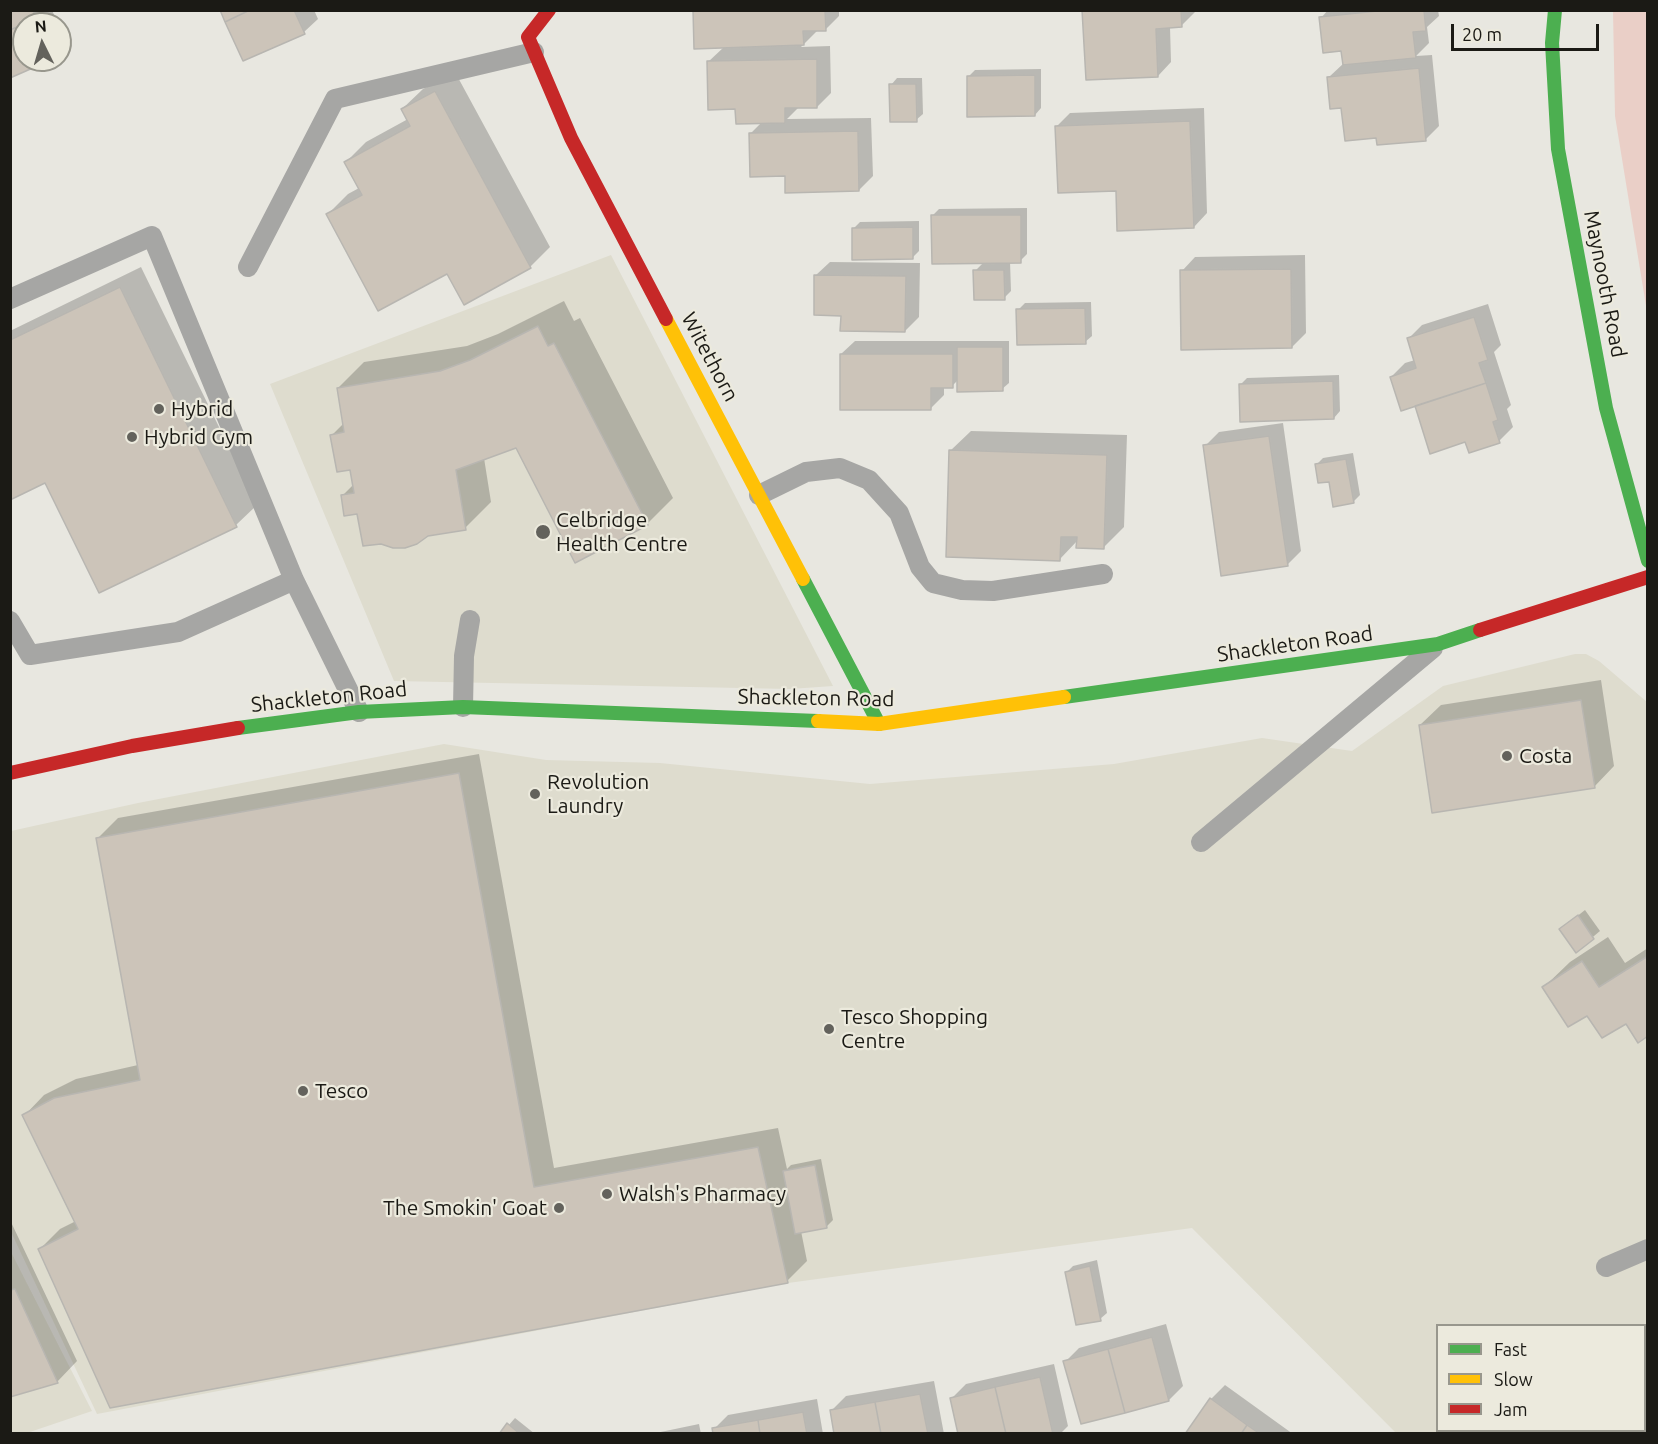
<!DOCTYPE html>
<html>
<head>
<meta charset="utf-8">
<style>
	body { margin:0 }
	#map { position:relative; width:1658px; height:1444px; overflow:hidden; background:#e8e7e0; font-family:Ubuntu,sans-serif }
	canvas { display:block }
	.frame { position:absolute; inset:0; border:12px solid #1b1a15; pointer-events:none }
	.legend { position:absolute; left:1436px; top:1324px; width:210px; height:108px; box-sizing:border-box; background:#eceadd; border:2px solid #98978d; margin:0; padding:8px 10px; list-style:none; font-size:18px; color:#1b1a15 }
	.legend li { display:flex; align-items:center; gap:12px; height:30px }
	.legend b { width:30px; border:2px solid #98978d }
	.north { position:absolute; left:12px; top:12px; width:60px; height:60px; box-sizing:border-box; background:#eceadd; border:2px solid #98978d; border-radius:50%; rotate:355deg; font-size:16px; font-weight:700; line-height:24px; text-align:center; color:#1b1a15 }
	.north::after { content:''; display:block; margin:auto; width:21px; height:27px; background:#63625c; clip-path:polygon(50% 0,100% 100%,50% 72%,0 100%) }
	.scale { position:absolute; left:1451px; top:24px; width:148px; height:27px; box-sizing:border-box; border:3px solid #1b1a15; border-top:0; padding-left:8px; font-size:18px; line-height:21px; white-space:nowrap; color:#1b1a15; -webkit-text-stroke:4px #eceadd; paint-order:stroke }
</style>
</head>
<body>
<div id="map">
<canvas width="1658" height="1444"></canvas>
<div class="frame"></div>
<ul class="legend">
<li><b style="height:8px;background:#4caf50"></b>Fast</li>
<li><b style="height:8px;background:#ffc107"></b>Slow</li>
<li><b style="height:8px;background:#c62828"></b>Jam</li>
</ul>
<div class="north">N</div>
<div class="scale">20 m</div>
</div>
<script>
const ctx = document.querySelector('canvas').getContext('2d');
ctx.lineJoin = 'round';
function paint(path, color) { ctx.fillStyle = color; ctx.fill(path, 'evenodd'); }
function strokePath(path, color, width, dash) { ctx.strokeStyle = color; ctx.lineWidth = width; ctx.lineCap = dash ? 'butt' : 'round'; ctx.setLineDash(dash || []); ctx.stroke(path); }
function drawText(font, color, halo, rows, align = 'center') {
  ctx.font = font + ' Ubuntu,sans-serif'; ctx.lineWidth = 4.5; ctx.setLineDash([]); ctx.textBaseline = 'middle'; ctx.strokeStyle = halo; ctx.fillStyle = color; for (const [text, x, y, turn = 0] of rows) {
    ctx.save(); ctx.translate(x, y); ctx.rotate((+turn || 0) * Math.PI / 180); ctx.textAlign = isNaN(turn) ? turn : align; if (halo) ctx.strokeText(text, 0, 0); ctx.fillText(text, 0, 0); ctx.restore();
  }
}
const built = new Path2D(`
	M 611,255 L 833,686 L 790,689 L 394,681 L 270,384 Z
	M 1575,654 L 1586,654 L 1599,661 L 1647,702 L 1647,1433 L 1396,1433 L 1192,1228 L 788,1283 L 97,1414 L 11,1232 L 11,831 L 138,803 L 444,744 L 546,760 L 660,763 L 870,784 L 1114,764 L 1262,738 L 1352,751 L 1443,686 ZM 1438,1326 L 1644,1326 L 1644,1430 L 1438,1430 Z
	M 10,1250 L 92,1411 L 27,1433 L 11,1433 Z`);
const green = new Path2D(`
	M 1613,11 L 1647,11 L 1647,312 L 1615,116 Z`);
const shadow = new Path2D(`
	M 10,10 L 52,10 L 58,24 L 24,24 L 24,60 L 47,60 L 10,76 Z
	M 222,10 L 314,10 L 318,19 L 304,32 Z
	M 694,10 L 839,10 L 839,16 L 825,30 L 818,30 L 801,47 L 830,46 L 831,93 L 817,107 L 798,108 L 787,119 L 871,118 L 873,176 L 859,190 L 786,175 L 750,134 L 762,122 L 737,108 L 708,62 L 724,47 Z
	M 1084,10 L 1195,10 L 1195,12 L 1181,26 L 1170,27 L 1171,62 L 1158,76 Z
	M 1328,10 L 1438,10 L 1439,16 L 1427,27 L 1429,43 L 1416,56 L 1432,55 L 1439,126 L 1425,140 L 1378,136 L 1343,106 L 1329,77 L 1344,63 L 1343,50 L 1321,18 Z
	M 60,28 L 67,44 L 60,51 Z
	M 1041,69 L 1041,108 L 1035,115 L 968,77 L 975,70 Z
	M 455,72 L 550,247 L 530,267 L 448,272 L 328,214 L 348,194 L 359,188 L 346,162 L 366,142 L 408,119 L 402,109 L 423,89 Z
	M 897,78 L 922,78 L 923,114 L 916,120 L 891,85 Z
	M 1204,108 L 1207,213 L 1194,227 L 1117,189 L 1056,127 L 1070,113 Z
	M 1027,208 L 1027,254 L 1020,261 L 1010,261 L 1011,291 L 1004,298 L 975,271 L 984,262 L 932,216 L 939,209 Z
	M 919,221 L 919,251 L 913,257 L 854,228 L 860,222 Z
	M 1305,255 L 1306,333 L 1292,347 L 1182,271 L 1195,257 Z
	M 830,262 L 920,263 L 919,317 L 905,331 L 842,314 L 816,275 Z
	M 141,267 L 257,505 L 236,525 L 100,591 L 45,481 L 10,498 L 10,331 Z
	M 564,301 L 574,321 L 580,318 L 673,498 L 647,524 L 516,447 L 484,458 L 491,502 L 465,528 L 358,512 L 342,496 L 354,484 L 352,468 L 332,435 L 344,423 L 338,388 L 364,362 L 467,346 L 498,334 Z
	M 1091,302 L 1092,336 L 1085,342 L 1018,310 L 1025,303 Z
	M 1488,304 L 1501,345 L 1494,352 L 1511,405 L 1507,409 L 1513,427 L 1499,441 L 1466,440 L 1416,404 L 1391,377 L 1405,363 L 1415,360 L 1408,339 L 1422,325 Z
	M 855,341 L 1009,341 L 1009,383 L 1002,389 L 958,380 L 952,386 L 944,386 L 944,395 L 930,409 L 841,354 Z
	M 1339,375 L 1340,411 L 1334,418 L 1240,385 L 1247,378 Z
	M 1283,423 L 1301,551 L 1287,565 L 1205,446 L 1219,432 Z
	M 971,431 L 1127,435 L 1124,527 L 1104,547 L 1078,540 L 1060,559 L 950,451 Z
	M 1353,453 L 1360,495 L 1353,502 L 1317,464 L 1323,458 Z
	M 1601,680 L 1614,766 L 1594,787 L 1420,725 L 1441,705 Z
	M 479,754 L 554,1168 L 778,1128 L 787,1169 L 791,1165 L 821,1159 L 833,1220 L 826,1227 L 801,1231 L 807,1261 L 787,1281 L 40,1249 L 60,1229 L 76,1221 L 24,1116 L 44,1095 L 76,1079 L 138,1065 L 97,839 L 118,818 Z
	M 1585,910 L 1600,931 L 1576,951 L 1561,929 Z
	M 1608,937 L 1625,963 L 1648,948 L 1648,1035 L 1626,1022 L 1588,1014 L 1544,987 L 1570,962 Z
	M 10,1220 L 77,1361 L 57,1382 L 10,1396 Z
	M 1097,1260 L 1107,1313 L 1100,1319 L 1067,1272 L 1073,1266 Z
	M 1166,1324 L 1183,1386 L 1169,1400 L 1082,1423 L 1065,1362 L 1079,1348 Z
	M 1054,1364 L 1068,1426 L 1060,1434 L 960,1434 L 952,1398 L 966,1384 Z
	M 934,1381 L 944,1434 L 836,1434 L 832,1410 L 846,1396 Z
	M 1225,1385 L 1293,1434 L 1186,1434 L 1211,1399 Z
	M 817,1399 L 823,1434 L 715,1434 L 714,1429 L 728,1415 Z
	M 515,1418 L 535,1434 L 501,1434 Z
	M 699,1424 L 701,1434 L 651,1434 Z`);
const building = new Path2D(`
	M 10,10 L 33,10 L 36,19 L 10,30 Z
	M 220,10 L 250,10 L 225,22 Z
	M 250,10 L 294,10 L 305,34 L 243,61 L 225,22 Z
	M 693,10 L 825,10 L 826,31 L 803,31 L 804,45 L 694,49 Z
	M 1082,10 L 1181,10 L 1182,27 L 1156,29 L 1158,77 L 1086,80 Z
	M 1387,10 L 1424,10 L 1426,31 L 1413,32 L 1416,58 L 1343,65 L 1341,51 L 1323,53 L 1319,17 Z
	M 24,24 L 24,60 L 51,60 L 10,78 L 10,30 Z
	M 817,59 L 817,108 L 785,108 L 785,123 L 736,124 L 735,109 L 708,110 L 707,61 Z
	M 1419,68 L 1426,141 L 1377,145 L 1376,138 L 1345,141 L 1341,108 L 1330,109 L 1327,77 Z
	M 1035,75 L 1035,116 L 967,117 L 967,76 Z
	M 889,84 L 916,84 L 917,122 L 890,122 Z
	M 435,91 L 531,268 L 464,305 L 447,274 L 378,311 L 326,214 L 362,195 L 344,162 L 410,126 L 401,109 Z
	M 1190,121 L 1194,228 L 1117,231 L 1116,191 L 1058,193 L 1055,126 Z
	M 858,131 L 859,191 L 785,193 L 785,176 L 750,177 L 749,133 Z
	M 931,215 L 1021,215 L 1021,263 L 932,264 Z
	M 913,227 L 913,259 L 852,260 L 852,228 Z
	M 1291,269 L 1292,348 L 1181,350 L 1180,270 Z
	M 973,270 L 1004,270 L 1005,300 L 974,300 Z
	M 814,275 L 906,276 L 905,332 L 840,331 L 841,316 L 814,315 Z
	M 120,287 L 237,527 L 99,593 L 45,483 L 10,500 L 10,340 Z
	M 1085,308 L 1086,344 L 1017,345 L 1016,309 Z
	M 1474,317 L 1488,360 L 1479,363 L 1486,383 L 1401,411 L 1390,377 L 1416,368 L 1407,338 Z
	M 538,326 L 548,346 L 554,343 L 648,525 L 575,563 L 516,448 L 456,470 L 466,530 L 428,536 L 417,544 L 405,548 L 393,548 L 381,544 L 363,546 L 357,514 L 344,516 L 341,495 L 354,493 L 350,470 L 337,472 L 330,435 L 344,432 L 337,388 L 440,371 L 470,360 Z
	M 957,347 L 1003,347 L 1003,391 L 957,392 Z
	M 840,354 L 953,354 L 953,388 L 931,388 L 931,410 L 840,410 Z
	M 1333,381 L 1334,419 L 1240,422 L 1239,384 Z
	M 1486,383 L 1498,420 L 1493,422 L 1500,443 L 1469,453 L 1465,442 L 1430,454 L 1415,406 Z
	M 1269,436 L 1288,566 L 1221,576 L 1203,445 Z
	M 949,450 L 1107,455 L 1104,549 L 1076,548 L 1077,537 L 1061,537 L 1060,561 L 946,557 Z
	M 1346,459 L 1354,503 L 1333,507 L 1329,482 L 1318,483 L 1315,464 Z
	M 1581,700 L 1595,788 L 1432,813 L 1419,725 Z
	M 459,773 L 534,1187 L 758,1147 L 788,1283 L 110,1408 L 38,1249 L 78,1229 L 22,1115 L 54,1098 L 140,1080 L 96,838 Z
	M 1578,915 L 1594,939 L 1576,953 L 1559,929 Z
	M 1648,956 L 1648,1036 L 1638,1043 L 1626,1024 L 1602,1038 L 1587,1016 L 1568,1027 L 1542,987 L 1582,961 L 1599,987 Z
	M 815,1165 L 827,1228 L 795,1234 L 783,1171 Z
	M 1090,1266 L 1101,1321 L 1076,1325 L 1065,1272 Z
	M 15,1289 L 58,1383 L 10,1397 L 10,1290 Z
	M 1152,1337 L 1169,1401 L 1125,1413 L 1108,1349 Z
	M 1108,1349 L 1125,1413 L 1081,1424 L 1063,1361 Z
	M 1040,1377 L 1053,1434 L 1006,1434 L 995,1387 Z
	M 995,1387 L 1006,1434 L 958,1434 L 950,1398 Z
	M 920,1394 L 928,1434 L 881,1434 L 875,1402 Z
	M 1210,1398 L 1247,1425 L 1241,1434 L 1185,1434 Z
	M 875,1402 L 881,1434 L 834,1434 L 830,1410 Z
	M 803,1412 L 807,1434 L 760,1434 L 758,1420 Z
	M 758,1420 L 760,1434 L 713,1434 L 712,1428 Z
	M 507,1423 L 520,1434 L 499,1434 Z
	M 1247,1425 L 1260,1434 L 1241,1434 Z`);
const lane = new Path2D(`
	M 248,267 L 335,99 L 534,52
	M 10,299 L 152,236 L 294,580 L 359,712
	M 759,495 L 806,472 L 840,468 L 869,480 L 899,513 L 920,567 L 933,583 L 962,590 L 993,591 L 1103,574
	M 10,621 L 30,655 L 178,632 L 294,580
	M 463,707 L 464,656 L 470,620
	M 1201,842 L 1433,648
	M 1606,1267 L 1648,1249`);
const fast = new Path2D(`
	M 1555,10 L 1552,43 L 1558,149 L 1606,408 L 1648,561
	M 803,579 L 879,724
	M 1064,697 L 1438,644 L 1480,630
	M 238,728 L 359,712 L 463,707 L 818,721`);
const slow = new Path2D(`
	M 666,319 L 803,579
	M 818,721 L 879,724 L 1064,697`);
const jam = new Path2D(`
	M 549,10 L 528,37 L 571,138 L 666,319
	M 1480,630 L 1648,577
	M 10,773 L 132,746 L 238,728`);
const markers = [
	[159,409,6,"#63625c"],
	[132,437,6,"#63625c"],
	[543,532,8,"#63625c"],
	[1507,756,6,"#63625c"],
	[535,794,6,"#63625c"],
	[829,1029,6,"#63625c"],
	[303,1091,6,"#63625c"],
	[607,1194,6,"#63625c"],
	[559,1208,6,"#63625c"]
];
const streetNames = [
	["Maynooth Road",1605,284,79],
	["Witethorn",710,357,62],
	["Shackleton Road",1295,644,-8],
	["Shackleton Road",329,697,-6],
	["Shackleton Road",816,698,1]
];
const poiNames = [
	["Hybrid",171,409],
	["Hybrid Gym",144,437],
	["Celbridge",556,520],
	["Health Centre",556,544],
	["Costa",1519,756],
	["Revolution",547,782],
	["Laundry",547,806],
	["Tesco Shopping",841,1017],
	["Centre",841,1041],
	["Tesco",315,1091],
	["Walsh's Pharmacy",619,1194],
	["The Smokin' Goat",547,1208,"right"]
];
paint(built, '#dedcce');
paint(green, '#eacfc7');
paint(shadow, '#0003');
paint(building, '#ccc4b9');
strokePath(building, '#b8b6b1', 1.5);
strokePath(lane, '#a6a6a4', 20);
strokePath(fast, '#4caf50', 14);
strokePath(slow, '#ffc107', 14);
strokePath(jam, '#c62828', 14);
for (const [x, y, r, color] of markers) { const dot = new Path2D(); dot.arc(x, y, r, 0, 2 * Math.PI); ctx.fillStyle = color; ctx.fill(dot); strokePath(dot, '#eceadd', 2); }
drawText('21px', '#1b1a15', '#eceadd', streetNames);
drawText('21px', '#1b1a15', '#eceadd', poiNames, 'left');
</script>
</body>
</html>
